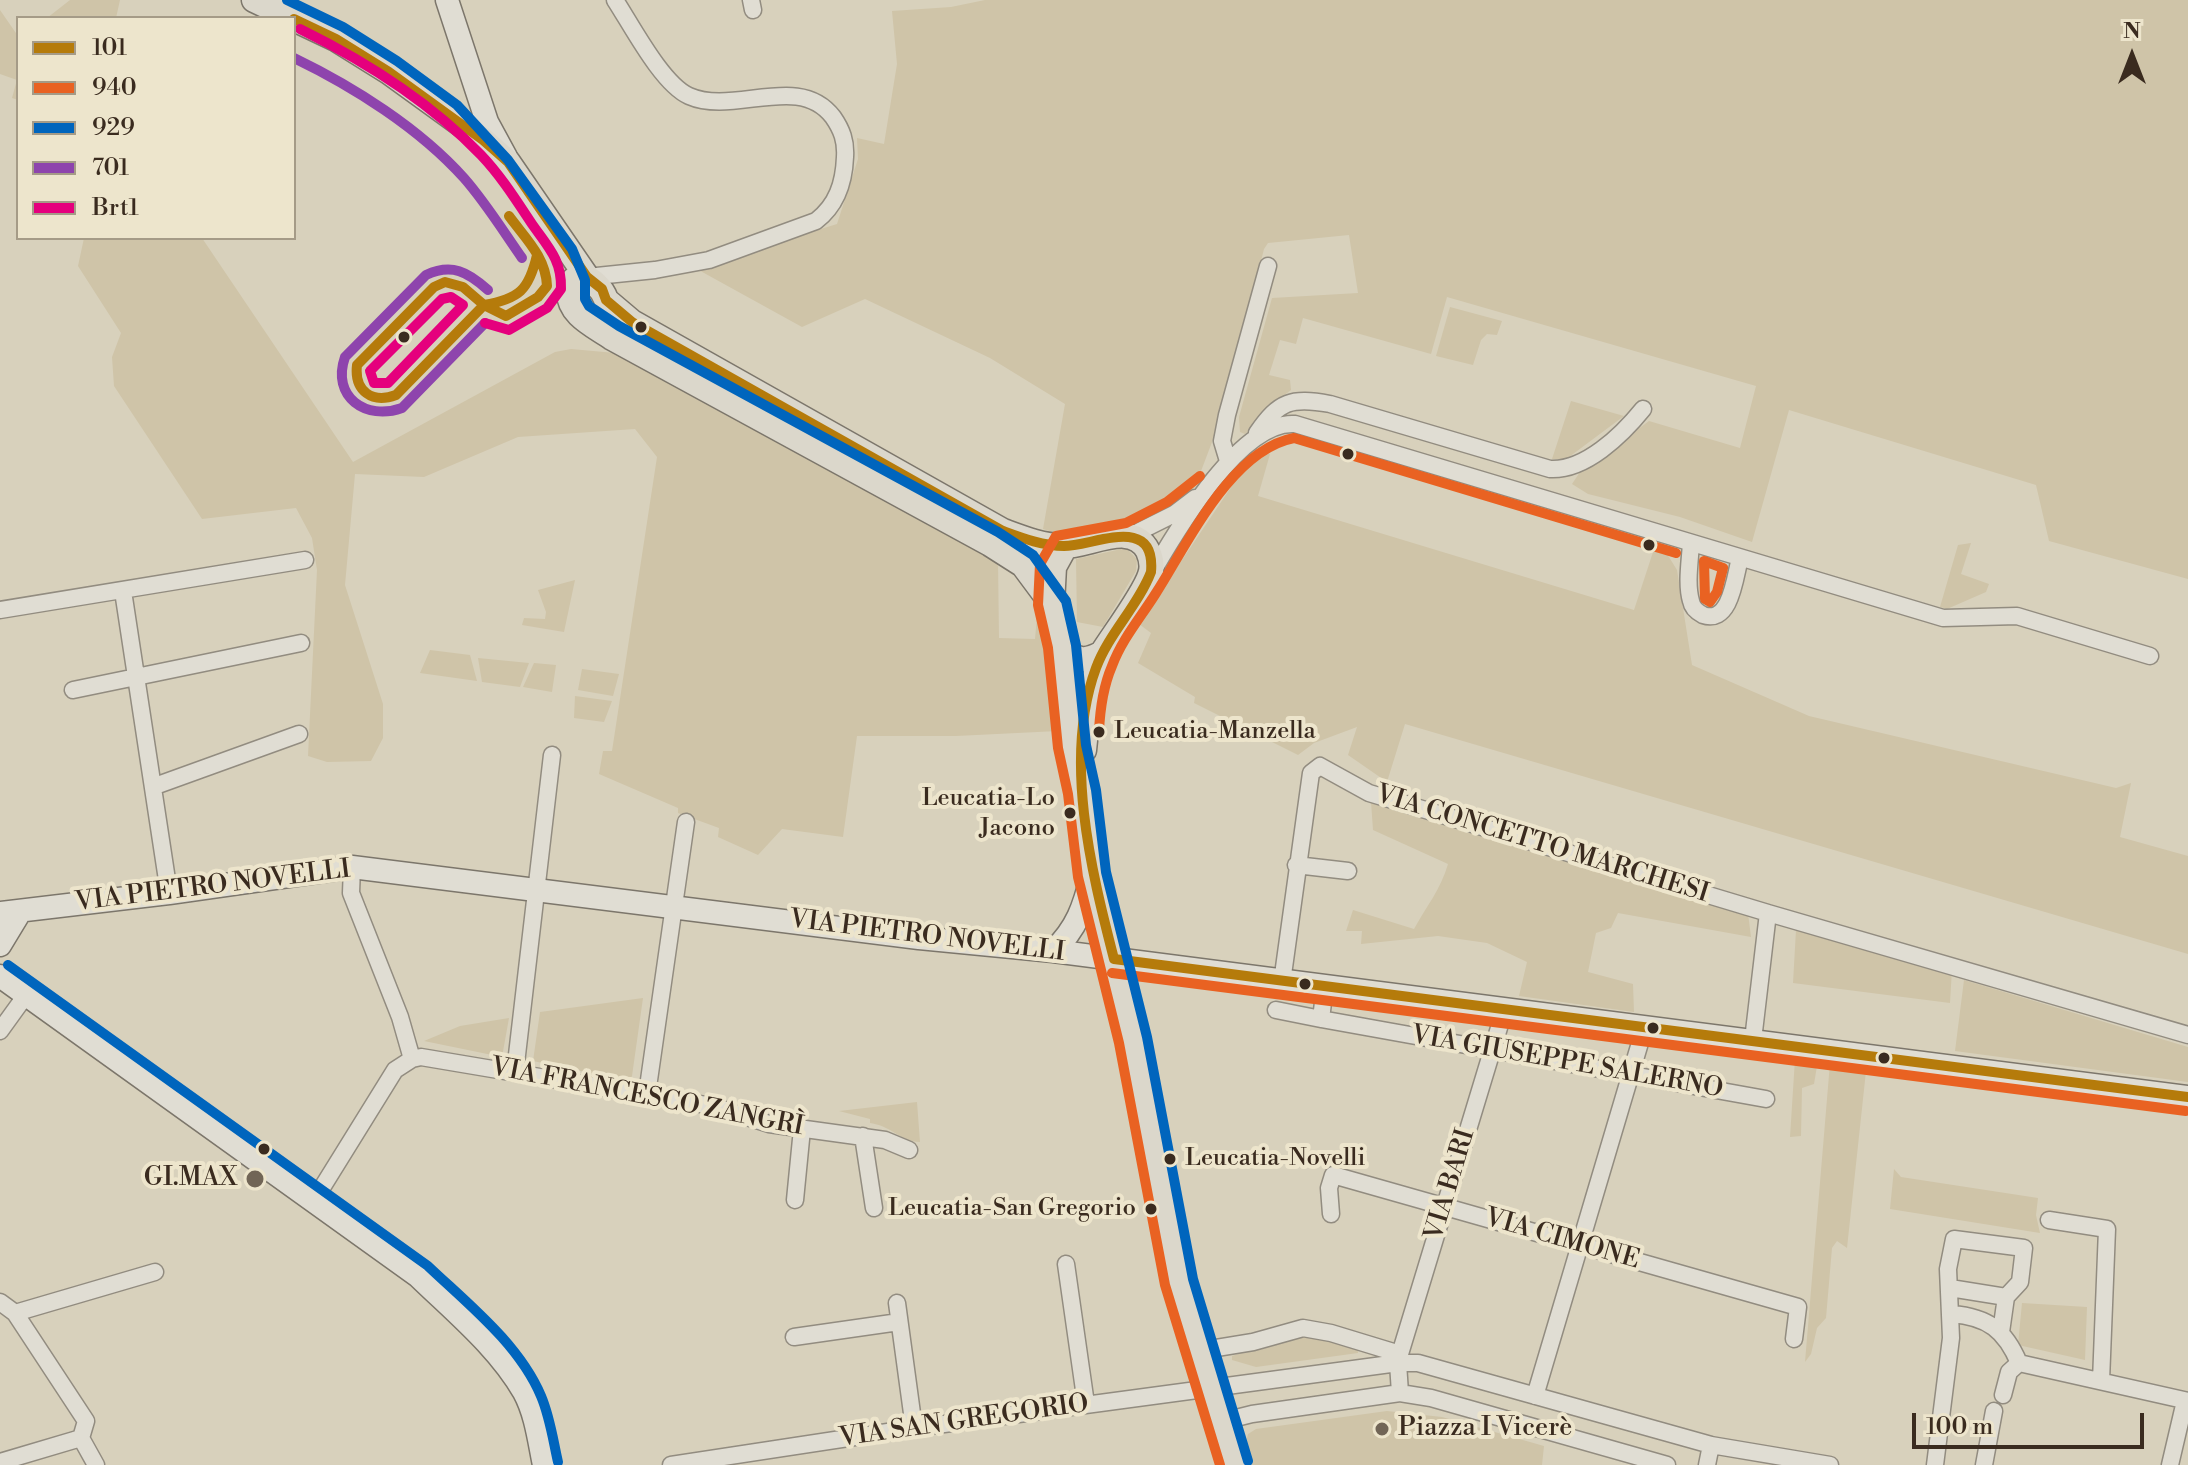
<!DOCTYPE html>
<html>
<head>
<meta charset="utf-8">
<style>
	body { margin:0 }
	#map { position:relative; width:2188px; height:1465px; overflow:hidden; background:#d8d1bc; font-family:"Libre Bodoni",serif }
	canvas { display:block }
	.legend { position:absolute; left:16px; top:16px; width:280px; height:224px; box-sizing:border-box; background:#ede5cc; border:2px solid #a59b87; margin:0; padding:10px 14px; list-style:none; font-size:24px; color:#3a2b1f }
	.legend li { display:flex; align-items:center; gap:16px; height:40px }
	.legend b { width:40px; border:2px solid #a59b87 }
	.north { position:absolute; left:2092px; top:16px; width:80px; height:80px; -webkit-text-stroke:6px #ede5cc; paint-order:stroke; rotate:0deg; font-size:22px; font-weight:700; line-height:32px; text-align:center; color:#3a2b1f }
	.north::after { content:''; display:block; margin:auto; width:28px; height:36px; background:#3a2b1f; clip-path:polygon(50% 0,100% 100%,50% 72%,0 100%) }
	.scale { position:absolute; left:1912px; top:1413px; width:232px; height:36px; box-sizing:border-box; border:4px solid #3a2b1f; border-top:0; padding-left:10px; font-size:24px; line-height:28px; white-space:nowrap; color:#3a2b1f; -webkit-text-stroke:6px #ede5cc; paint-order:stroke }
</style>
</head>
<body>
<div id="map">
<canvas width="2188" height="1465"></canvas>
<ul class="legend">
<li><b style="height:10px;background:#b57b0b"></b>101</li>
<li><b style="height:10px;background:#e96222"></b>940</li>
<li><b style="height:10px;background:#0065bd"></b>929</li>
<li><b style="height:10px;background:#8e44ad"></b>701</li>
<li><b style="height:10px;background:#e5007d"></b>Brt1</li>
</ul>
<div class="north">N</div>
<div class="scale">100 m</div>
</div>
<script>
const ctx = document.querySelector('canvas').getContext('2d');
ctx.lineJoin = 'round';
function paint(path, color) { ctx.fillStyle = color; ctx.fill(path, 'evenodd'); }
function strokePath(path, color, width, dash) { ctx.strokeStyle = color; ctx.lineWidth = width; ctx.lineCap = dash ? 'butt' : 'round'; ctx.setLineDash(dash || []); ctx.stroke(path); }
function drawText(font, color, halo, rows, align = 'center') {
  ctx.font = font + ' "Libre Bodoni",serif'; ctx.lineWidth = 8; ctx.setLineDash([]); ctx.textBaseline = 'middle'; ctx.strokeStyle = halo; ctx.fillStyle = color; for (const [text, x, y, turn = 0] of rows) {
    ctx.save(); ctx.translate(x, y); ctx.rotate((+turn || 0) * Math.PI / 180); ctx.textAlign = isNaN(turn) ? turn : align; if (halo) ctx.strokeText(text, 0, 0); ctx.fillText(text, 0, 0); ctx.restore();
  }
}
const green = new Path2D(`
	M 70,0 L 120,0 L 116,18 L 47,18 Z
	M 985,0 L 2188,0 L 2188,579 L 2049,541 L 2036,485 L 1789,410 L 1752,542 L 1680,517 L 1588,494 L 1572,484 L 1580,472 L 1649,421 L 1740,448 L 1756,386 L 1447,297 L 1431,354 L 1303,318 L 1296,344 L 1280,340 L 1269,375 L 1290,380 L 1291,390 C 1273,403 1262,421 1245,434 L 1240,432 L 1239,417 L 1272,298 L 1358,293 L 1349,235 L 1268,243 L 1264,249 L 1223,413 L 1195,487 C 1166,516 1081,544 1043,529 L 1065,404 L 990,358 L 865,299 L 802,327 L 695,268 L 837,224 L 858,159 L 857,138 L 884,144 L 897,64 L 892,11 L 951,7 Z
	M 0,10 L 18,36 L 18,100 L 12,98 L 17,80 L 0,74 Z
	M 84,238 L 202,238 L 353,462 L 555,352 L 571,349 L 615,353 L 998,561 L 999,638 L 1035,639 L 1037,617 L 1043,616 L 1048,634 L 1058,731 L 956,736 L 857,736 L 843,837 L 782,829 L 758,855 L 718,837 L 719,828 L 678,813 L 678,808 L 599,774 L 603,751 L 612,751 L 657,457 L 635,429 L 518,437 L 424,477 L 355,474 L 345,585 L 383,704 L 383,738 L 371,761 L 327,762 L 308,756 L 317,570 L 312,538 L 296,508 L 202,519 L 114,386 L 112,357 L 121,333 L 78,266 Z
	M 1450,307 L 1502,321 L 1497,335 L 1487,334 L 1481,340 L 1473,365 L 1436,356 Z
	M 1571,401 L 1624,416 L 1565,460 L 1552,459 Z
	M 1256,450 L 1270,454 L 1258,496 L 1634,610 L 1655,546 L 1664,549 L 1677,570 L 1692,665 L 1809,716 L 2116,788 L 2131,783 L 2120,837 L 2188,856 L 2188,954 L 1405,724 L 1387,782 L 1348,755 L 1357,727 L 1314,743 L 1298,755 L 1194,703 L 1195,697 L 1138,663 L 1151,633 L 1139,624 Z
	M 1971,543 L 1961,574 L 1989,584 L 1986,592 L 1947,609 L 1940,607 L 1958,545 Z
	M 1126,548 L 1137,559 L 1136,571 L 1103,627 L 1077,622 L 1076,559 Z
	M 575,580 L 564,632 L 522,625 L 524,618 L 545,619 L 546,612 L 538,590 Z
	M 430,650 L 470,655 L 477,681 L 420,673 Z
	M 478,658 L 529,663 L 520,687 L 482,682 Z
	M 534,663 L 556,665 L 552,692 L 523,687 Z
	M 582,669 L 619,674 L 613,696 L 578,690 Z
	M 575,696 L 612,701 L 604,722 L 574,718 Z
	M 1371,802 L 1748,913 L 1751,937 L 1618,913 L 1611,928 L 1596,933 L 1588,972 L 1633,984 L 1634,1012 L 1519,996 L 1527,962 L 1487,943 L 1438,936 L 1361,944 L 1362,931 L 1346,931 L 1353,910 L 1414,929 C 1426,907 1441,889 1448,864 L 1373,830 Z
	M 1796,930 L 1952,969 L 1950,1003 L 1793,983 Z
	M 1964,980 L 2188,1047 L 2188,1082 L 1955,1051 Z
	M 643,998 L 632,1076 L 629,1081 L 533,1061 L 540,1012 Z
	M 509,1018 L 502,1057 L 424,1041 L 460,1026 Z
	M 1795,1059 L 1818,1060 L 1814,1084 L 1802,1088 L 1801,1136 L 1790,1137 Z
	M 1830,1063 L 1858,1067 L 1866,1071 L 1847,1248 L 1837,1241 L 1832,1248 L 1826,1318 L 1817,1328 L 1811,1354 L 1805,1362 Z
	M 917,1102 L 920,1142 C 901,1142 892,1126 870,1123 L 870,1119 L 839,1111 Z
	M 1894,1169 L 1901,1177 L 2038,1198 L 2036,1215 L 2040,1233 L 1890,1209 Z
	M 2022,1303 L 2087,1307 L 2085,1360 L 2018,1345 Z
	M 1294,1335 L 1311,1336 L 1358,1349 L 1358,1353 L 1256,1367 L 1232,1360 L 1232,1356 Z
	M 1387,1411 L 1442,1417 L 1544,1446 L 1542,1465 L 1252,1465 L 1245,1446 L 1248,1434 L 1256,1429 Z`);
const street = new Path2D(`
	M 751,0 L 753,10
	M 587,277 L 655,270 L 709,260 L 816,221 C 837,205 844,183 845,157 C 846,141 842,130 833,117 C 799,72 734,116 689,96 C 662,84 632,26 615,0
	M 1257,433 C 1279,401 1291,397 1330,404 L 1550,469 C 1585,471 1622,435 1643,409
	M 1228,461 L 1222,441 L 1227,415 L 1268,266
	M 1130,536 L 1174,514 L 1195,498
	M 1691,543 C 1690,561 1686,584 1691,601 C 1692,607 1697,612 1703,615 C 1731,625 1735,576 1740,558
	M 1153,571 C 1177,530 1241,420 1295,424 L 1943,618 L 2017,616 L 2150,656
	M 123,591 L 169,893
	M 0,610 L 305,560
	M 73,690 L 301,643
	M 155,786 L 299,734
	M 1296,865 L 1348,871
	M 352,867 L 351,893 L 400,1017 L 412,1059
	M 1768,913 L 2188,1035
	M 1282,982 L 1311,773 L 1320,766 L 1369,793 L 1768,913 L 1753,1040
	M 1325,986 L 1321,1019 L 1766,1099
	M 1276,1010 L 1321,1019
	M 0,1031 L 26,995
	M 515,1072 L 552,755
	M 647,1094 L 686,822
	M 863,1136 L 874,1208
	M 315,1199 L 395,1070 L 412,1059 L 421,1057 L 712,1106 L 769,1124 L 885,1140 L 909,1150
	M 795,1200 L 802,1129
	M 1331,1214 L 1329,1188 L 1333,1175 L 1798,1307 L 1794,1339
	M 2049,1220 L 2107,1229 L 2101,1381
	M 1066,1264 L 1086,1404
	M 1950,1288 L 2006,1297 L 2001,1332
	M 0,1302 L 15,1313
	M 897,1303 L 914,1428
	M 1952,1314 C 1988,1317 2005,1330 2019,1363
	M 794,1337 L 899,1322
	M 1198,1351 L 1253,1342 L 1303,1328 L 1331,1333 L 1400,1354
	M 2019,1363 L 2188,1401
	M 1400,1393 L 1398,1363 L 1400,1354 L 1505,1008
	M 2003,1395 L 2009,1372 L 2019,1363
	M 1535,1396 L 1645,1026
	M 1220,1422 L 1252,1414 L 1400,1393 L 1431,1398 L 1667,1465
	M 81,1438 L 86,1421 L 15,1313 L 155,1272
	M 0,1462 L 81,1438 L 96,1465
	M 671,1465 L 914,1428 L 1398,1363 L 1418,1363 L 1711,1445 L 1830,1465
	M 1707,1465 L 1711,1445
	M 1935,1465 L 1951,1338 L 1948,1269 L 1954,1239 L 2024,1248 L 2020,1282 L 2006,1297
	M 1984,1465 L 1994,1411
	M 2170,1465 L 2185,1401`);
const secondary = new Path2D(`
	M 447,0 L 487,122 L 506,157
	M 0,913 L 169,893 L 352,867 L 919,938 L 1053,951 L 2188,1097
	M 0,945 L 20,912
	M 1053,951 C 1077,929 1084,906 1092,875
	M 0,976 L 418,1276 C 455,1312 498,1347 524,1392 C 536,1414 539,1441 544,1465`);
const primary = new Path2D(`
	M 254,0 L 336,39 L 389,72 L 483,140 L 508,162 L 587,277
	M 606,300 L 632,322 L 1003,531 C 1022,538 1042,546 1063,546 C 1088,547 1132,519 1148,551 C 1151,558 1153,567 1150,575 C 1144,594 1114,634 1102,653 C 1084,663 1075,661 1062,646
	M 590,322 C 623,320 603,279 580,276 C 573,279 570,282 569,291 C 568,315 595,326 612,338 L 990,544 L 1023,565 L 1052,604
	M 1065,547 L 1054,567 L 1052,604 L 1062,646 L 1072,747 L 1082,792 L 1092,875 L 1133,1040 L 1179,1282 L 1235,1465
	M 1084,750 L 1090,692 L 1102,653`);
const bus1 = new Path2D(`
	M 294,19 L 336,39 L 389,72 L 483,140 L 508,162 L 587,277 L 602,289 L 606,300 L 632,322 L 1003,531 C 1022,538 1043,546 1064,546 C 1093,546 1156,513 1151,572 C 1138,606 1109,633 1096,668 C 1063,757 1091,870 1114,959 L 2188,1097
	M 445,282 L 463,287 L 484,305 L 396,395 C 372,404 354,391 357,365 L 434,287 Z
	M 484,305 L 506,316 L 538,297 L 547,286 C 546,257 525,238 509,216
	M 484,305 C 519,299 529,290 537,255`);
const bus2 = new Path2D(`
	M 1200,476 L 1167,502 L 1126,523 L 1056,536 L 1040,564 L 1038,605 L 1048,648 L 1058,748 L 1068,794 L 1078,877 L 1119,1043 L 1165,1285 L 1220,1465
	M 1704,561 L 1723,568 L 1717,592 L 1710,602 L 1705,599 Z
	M 1099,732 C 1100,709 1103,687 1112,666 C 1122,639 1141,617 1156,593 C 1188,543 1231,450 1294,438 L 1676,553
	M 1112,973 L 2186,1111`);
const bus3 = new Path2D(`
	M 287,0 L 343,27 L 397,61 L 457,105 L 508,160 L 572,249 L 585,280 L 585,299 L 589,306 L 619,326 L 998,532 L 1033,555 L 1066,601 L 1076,645 L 1086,745 L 1096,790 L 1106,872 L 1147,1037 L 1193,1279 L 1248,1461
	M 8,965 L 428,1266 C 468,1304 519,1344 541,1396 C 550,1417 553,1440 558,1462`);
const bus4 = new Path2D(`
	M 294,58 C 354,87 419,128 464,178 C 486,203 503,231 522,258
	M 485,323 L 402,408 C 366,421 331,397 345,357 L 426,275 C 452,263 468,272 488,290`);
const bus5 = new Path2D(`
	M 300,29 C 365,61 431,103 481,155 C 501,176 516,200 532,224 C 548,247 562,260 561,289 L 547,308 L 509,330 L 485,323
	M 451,297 L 463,305 L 388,383 L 374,383 L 370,371 L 442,299 Z`);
const markers = [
	[641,327,7,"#3a2b1f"],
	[404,337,7,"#3a2b1f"],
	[1348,454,7,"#3a2b1f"],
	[1649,545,7,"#3a2b1f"],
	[1099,732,7,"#3a2b1f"],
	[1070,813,7,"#3a2b1f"],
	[1305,984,7,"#3a2b1f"],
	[1653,1028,7,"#3a2b1f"],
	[1884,1058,7,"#3a2b1f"],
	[264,1149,7,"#3a2b1f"],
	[1170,1159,7,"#3a2b1f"],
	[255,1179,10,"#716556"],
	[1151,1209,7,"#3a2b1f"],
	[1382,1429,8,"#716556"]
];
const busNames = [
	["Leucatia-Manzella",1114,732],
	["Leucatia-Lo",1055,799,"right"],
	["Jacono",1055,829,"right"],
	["Leucatia-Novelli",1185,1159],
	["Leucatia-San Gregorio",1136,1209,"right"]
];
const streetNames = [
	["VIA CONCETTO MARCHESI",1542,845,17],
	["VIA PIETRO NOVELLI",213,887,-7],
	["VIA PIETRO NOVELLI",927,937,7],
	["VIA GIUSEPPE SALERNO",1567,1063,10],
	["VIA FRANCESCO ZANGRÌ",647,1098,11],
	["VIA BARI",1451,1185,-73],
	["VIA CIMONE",1562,1240,16],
	["VIA SAN GREGORIO",964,1422,-8]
];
const poiNames = [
	["GI.MAX",237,1179],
	["Piazza I Vicerè",1398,1429,"left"]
];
paint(green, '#cfc4a8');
strokePath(street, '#928c80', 19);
strokePath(secondary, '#7c766b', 25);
strokePath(primary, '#7c766b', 27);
strokePath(street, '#e0ddd3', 16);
strokePath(secondary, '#e0ddd3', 22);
strokePath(primary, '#dbd7cb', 24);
strokePath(bus1, '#b57b0b', 10);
strokePath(bus2, '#e96222', 10);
strokePath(bus3, '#0065bd', 10);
strokePath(bus4, '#8e44ad', 10);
strokePath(bus5, '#e5007d', 10);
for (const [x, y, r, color] of markers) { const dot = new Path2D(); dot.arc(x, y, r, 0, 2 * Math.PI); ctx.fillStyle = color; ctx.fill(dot); strokePath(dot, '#ede5cc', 3); }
drawText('24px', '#3a2b1f', '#ede5cc', busNames, 'left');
drawText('26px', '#3a2b1f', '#ede5cc', streetNames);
drawText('26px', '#3a2b1f', '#ede5cc', poiNames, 'right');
</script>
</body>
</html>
